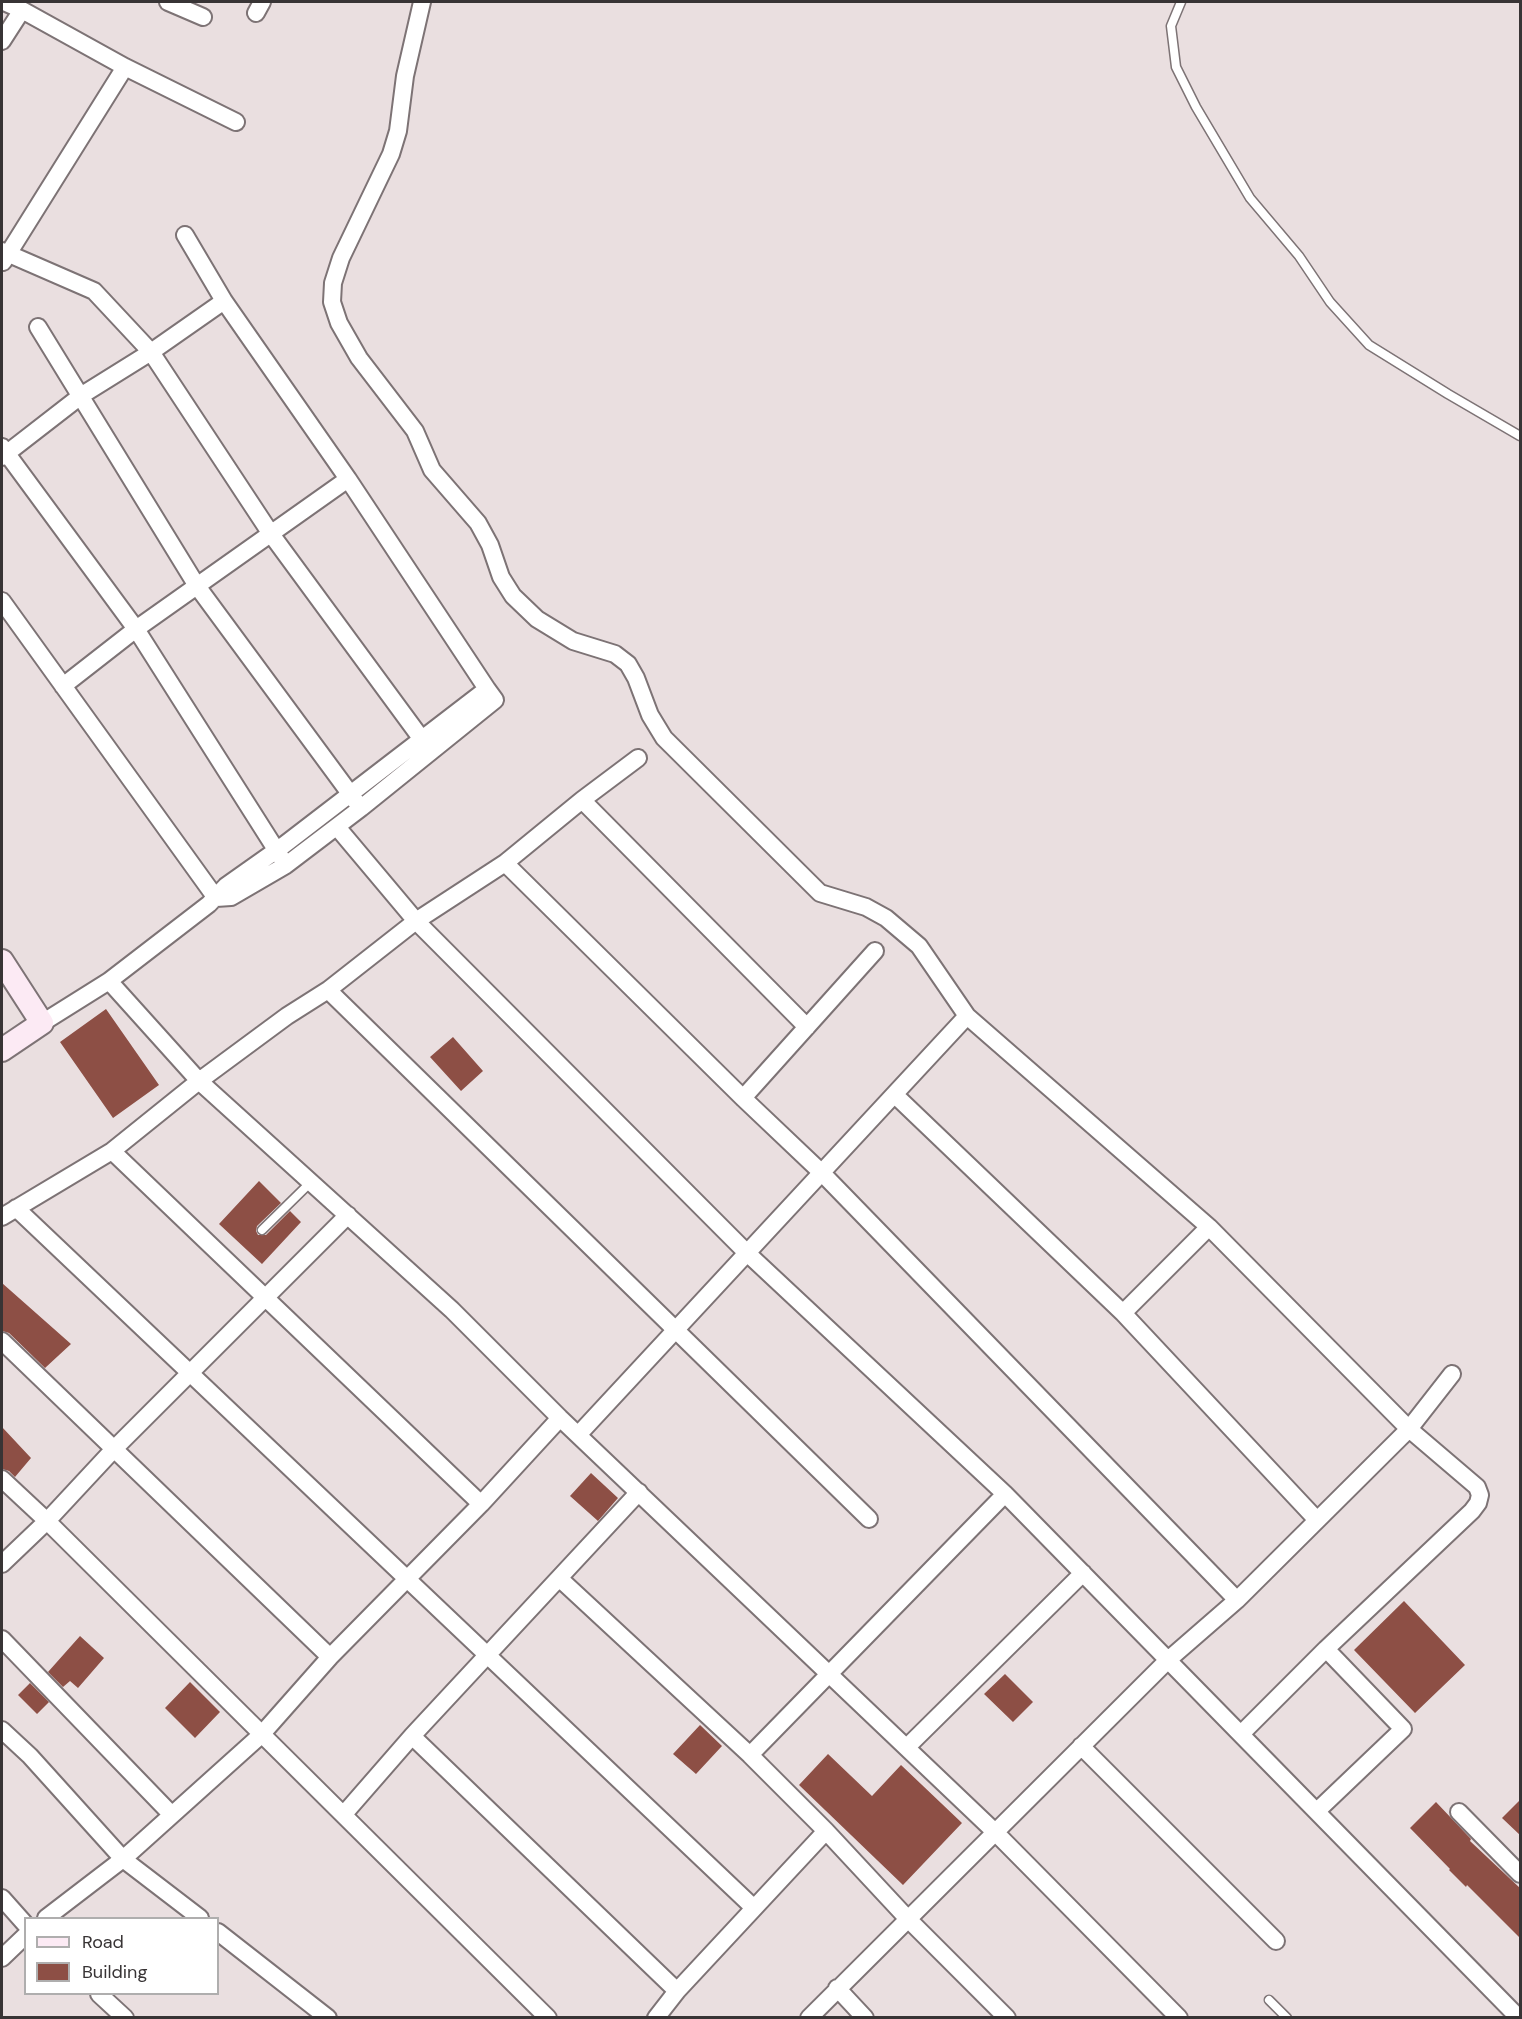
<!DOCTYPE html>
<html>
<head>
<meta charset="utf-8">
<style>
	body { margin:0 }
	#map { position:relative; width:1522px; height:2019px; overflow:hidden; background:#eadfe0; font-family:"DM Sans",sans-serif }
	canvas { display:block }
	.frame { position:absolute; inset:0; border:3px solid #383435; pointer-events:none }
	.legend { position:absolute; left:24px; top:1917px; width:195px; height:78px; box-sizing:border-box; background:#fff; border:2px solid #afaeae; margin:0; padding:8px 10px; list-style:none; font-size:18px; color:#383435 }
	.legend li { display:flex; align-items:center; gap:12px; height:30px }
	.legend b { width:30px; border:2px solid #afaeae }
</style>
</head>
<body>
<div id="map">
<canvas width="1522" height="2019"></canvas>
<div class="frame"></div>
<ul class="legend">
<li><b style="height:8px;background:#fceaf4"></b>Road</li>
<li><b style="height:16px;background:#8d4f45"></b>Building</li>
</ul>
</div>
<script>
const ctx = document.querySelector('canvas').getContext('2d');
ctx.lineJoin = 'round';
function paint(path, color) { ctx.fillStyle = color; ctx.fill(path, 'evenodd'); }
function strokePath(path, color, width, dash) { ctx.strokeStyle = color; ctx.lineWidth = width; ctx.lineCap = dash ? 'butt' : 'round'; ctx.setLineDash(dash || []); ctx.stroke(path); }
const building = new Path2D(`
	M 106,1009 L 159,1085 L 113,1118 L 60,1042 Z
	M 453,1037 L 483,1071 L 461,1091 L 430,1057 Z
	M 259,1181 L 281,1203 L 257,1226 L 256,1231 L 258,1235 L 266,1235 L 290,1211 L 301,1222 L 262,1264 L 219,1224 Z
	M 2,1283 L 71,1344 L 45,1368 L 9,1333 L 2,1331 Z
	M 2,1427 L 31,1458 L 15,1477 L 9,1471 L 2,1469 Z
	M 591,1473 L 618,1498 L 598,1521 L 570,1496 Z
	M 1404,1601 L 1465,1665 L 1415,1713 L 1354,1650 Z
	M 80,1636 L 104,1658 L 78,1688 L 70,1681 L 63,1687 L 48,1672 Z
	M 1005,1674 L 1033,1702 L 1013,1722 L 984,1694 Z
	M 190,1682 L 220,1712 L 195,1738 L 165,1708 Z
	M 30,1683 L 49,1702 L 37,1714 L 18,1695 Z
	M 700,1725 L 722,1746 L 696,1774 L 673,1754 Z
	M 828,1754 L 872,1796 L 901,1765 L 962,1823 L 903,1885 L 799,1785 Z
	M 1521,1799 L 1521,1836 L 1502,1818 Z
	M 1436,1802 L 1471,1839 L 1470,1841 L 1521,1889 L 1521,1939 L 1467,1885 L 1466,1887 L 1449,1870 L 1450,1869 L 1410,1828 Z`);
const lane = new Path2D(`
	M 1181,2 L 1171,26 L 1176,67 L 1196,107 L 1250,198 L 1299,256 L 1330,302 L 1369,345 L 1448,394 L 1520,436
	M 262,1230 L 311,1182
	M 1269,2000 L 1287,2018`);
const street = new Path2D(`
	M 4,2 L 22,10
	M 168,2 L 203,17
	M 422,2 L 405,76 L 398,131 L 391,154 L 341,258 L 333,283 L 332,302 L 339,323 L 359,358 L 415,431 L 432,470 L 478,523 L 490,545 L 501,577 L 513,596 L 537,619 L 573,641 L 615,654 L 628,664 L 636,678 L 650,715 L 664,738 L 820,893 L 866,907 L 886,918 L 919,946 L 967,1016
	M 256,13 L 262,2
	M 2,41 L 22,10 L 125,67 L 236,122
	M 185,235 L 224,301 L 348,479 L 487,689
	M 2,251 L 94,291 L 151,352 L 271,534 L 429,749
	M 3,262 L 125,67
	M 38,327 L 197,586 L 357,803
	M 2,447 L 136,629 L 282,859
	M 2,457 L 82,395 L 151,352 L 224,301
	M 2,601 L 216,898
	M 63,686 L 136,629 L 348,479
	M 582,800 L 807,1027
	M 337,827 L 416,921 L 746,1252 L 1005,1494 L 1519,2018
	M 505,863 L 743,1098 L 822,1173 L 1237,1600
	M 109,981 L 199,1081 L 452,1310 L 560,1418 L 995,1832 L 1179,2018
	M 328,990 L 869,1519
	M 42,1023 L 109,981 L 209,904 L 226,886 L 284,845 L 487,689 L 495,700 L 361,808 L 286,865 L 231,897 L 216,898
	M 895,1095 L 1123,1313 L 1316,1519
	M 743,1098 L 875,951
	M 112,1151 L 481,1504
	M 16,1208 L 754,1908
	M 2,1217 L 112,1151 L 199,1081 L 287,1016 L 328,990 L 416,921 L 505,863 L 582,800 L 638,758
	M 1123,1313 L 1209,1227
	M 2,1341 L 330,1657
	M 578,1435 L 967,1016 L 1209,1227 L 1409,1429 L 1477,1487 L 1480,1495 L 1478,1503 L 1472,1511 L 1326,1649 L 1242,1733
	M 2,1479 L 47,1521 L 548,2018
	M 2,1564 L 47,1521 L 114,1449 L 348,1215
	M 559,1578 L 750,1755 L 826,1831 L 907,1918 L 1007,2018
	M 2,1639 L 172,1815
	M 2,1730 L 30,1756 L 123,1859 L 200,1918
	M 412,1736 L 677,1991
	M 1081,1746 L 1276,1941
	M 907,1747 L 1083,1573
	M 750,1755 L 1005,1494
	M 1317,1811 L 1403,1729 L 1326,1649
	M 1459,1812 L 1520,1874
	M 344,1814 L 412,1736 L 639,1492
	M 2,1898 L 26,1925
	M 46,1918 L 123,1859 L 261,1735 L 330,1657 L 481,1504 L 560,1418
	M 218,1932 L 328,2018
	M 2,1958 L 26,1935
	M 837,1988 L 865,2018
	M 99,1994 L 125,2018
	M 656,2018 L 677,1991 L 826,1831
	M 809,2018 L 1168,1660 L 1237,1600 L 1409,1429 L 1452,1374`);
const secondary = new Path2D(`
	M 2,961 L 42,1023 L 2,1050`);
paint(building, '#8d4f45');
strokePath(lane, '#7d7375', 11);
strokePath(street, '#7d7375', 20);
strokePath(secondary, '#7d7375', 26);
strokePath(lane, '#fff', 8);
strokePath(street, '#fff', 16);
strokePath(secondary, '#fceaf4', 22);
</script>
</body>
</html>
